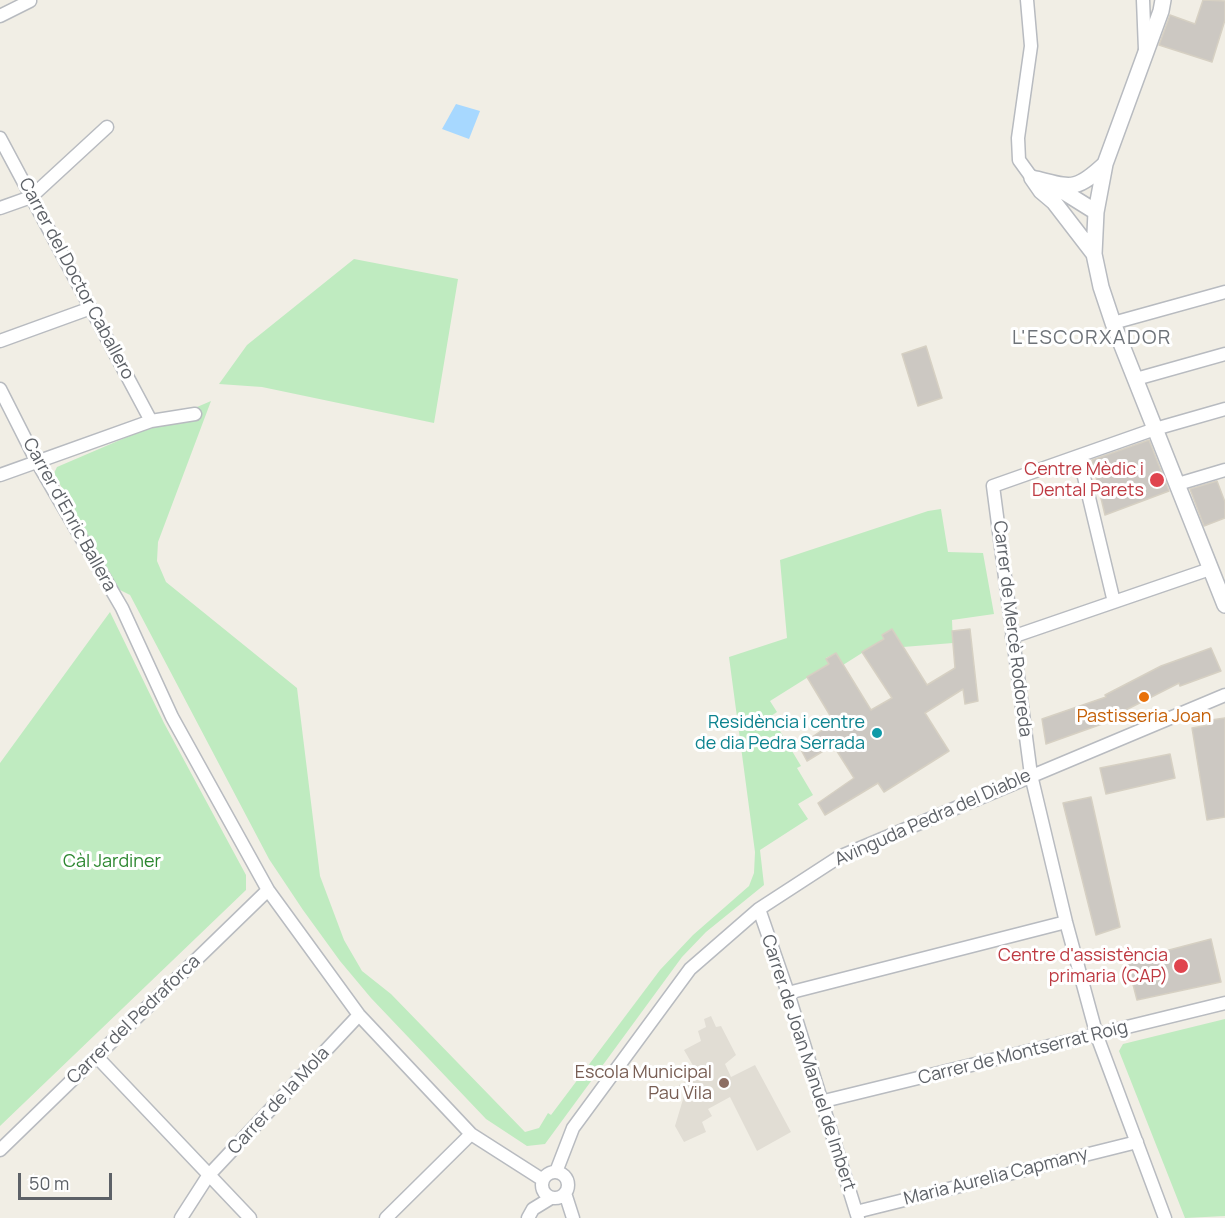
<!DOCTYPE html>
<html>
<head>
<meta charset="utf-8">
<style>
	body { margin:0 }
	#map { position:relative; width:1225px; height:1218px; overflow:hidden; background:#f1eee5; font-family:Manrope,sans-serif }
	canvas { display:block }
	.scale { position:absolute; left:18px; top:1173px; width:94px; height:27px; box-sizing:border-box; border:3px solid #5d6167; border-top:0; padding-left:8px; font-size:18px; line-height:21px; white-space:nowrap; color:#5d6167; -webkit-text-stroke:4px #fff; paint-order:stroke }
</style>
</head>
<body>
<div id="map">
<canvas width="1225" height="1218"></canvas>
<div class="scale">50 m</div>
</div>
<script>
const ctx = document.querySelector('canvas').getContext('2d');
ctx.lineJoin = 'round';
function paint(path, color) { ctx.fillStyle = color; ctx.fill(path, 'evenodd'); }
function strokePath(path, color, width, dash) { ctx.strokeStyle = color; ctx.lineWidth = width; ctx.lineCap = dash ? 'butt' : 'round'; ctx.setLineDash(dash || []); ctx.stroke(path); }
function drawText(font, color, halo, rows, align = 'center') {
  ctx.font = font + ' Manrope,sans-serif'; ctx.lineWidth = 6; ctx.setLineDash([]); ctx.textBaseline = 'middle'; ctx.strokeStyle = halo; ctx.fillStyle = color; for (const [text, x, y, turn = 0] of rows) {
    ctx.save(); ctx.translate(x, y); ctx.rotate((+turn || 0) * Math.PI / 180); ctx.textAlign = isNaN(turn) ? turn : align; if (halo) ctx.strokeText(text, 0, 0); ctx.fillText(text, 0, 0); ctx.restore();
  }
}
const education = new Path2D(`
	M 711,1016 L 716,1027 L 721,1026 L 736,1055 L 725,1064 L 731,1077 L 755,1065 L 791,1132 L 757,1151 L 730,1097 L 708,1109 L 712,1116 L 702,1122 L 706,1132 L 684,1142 L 675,1126 L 684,1096 L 679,1085 L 688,1081 L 695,1069 L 684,1050 L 701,1041 L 698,1031 L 706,1027 L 704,1019 Z`);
const green = new Path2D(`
	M 354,259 L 458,279 L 434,423 L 262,387 L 219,384 L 247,345 Z
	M 211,401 L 158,542 L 157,561 L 166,582 L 297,688 L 320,876 L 344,940 L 362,971 L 391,994 L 525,1132 L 539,1128 L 548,1113 L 551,1115 L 660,970 L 693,935 L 749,886 L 754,873 L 755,852 L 729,657 L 787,638 L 780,560 L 928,511 L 941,509 L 948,552 L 983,553 L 994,614 L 952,620 L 953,643 L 903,647 L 883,635 L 884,639 L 843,665 L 836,653 L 826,658 L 829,664 L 770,701 L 777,712 L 771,716 L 801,766 L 797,768 L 813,795 L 798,804 L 808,819 L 760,850 L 764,885 L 706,932 L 682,957 L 545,1144 L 527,1146 L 486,1119 L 371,998 L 340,961 L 303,910 L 269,859 L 130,595 L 114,587 L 54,473 L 57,467 Z
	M 110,612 L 164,723 L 246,875 L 246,890 L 0,1126 L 0,763 Z
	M 1225,1019 L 1225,1216 L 1185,1218 L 1119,1051 L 1123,1044 Z`);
const water = new Path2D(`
	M 456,104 L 480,111 L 469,139 L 442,129 Z`);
const building = new Path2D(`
	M 1203,0 L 1225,1 L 1225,20 L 1212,62 L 1159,45 L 1170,15 L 1195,24 Z
	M 926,346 L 942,398 L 918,406 L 902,354 Z
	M 1149,440 L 1169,491 L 1105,515 L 1092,460 Z
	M 1217,481 L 1225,502 L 1225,518 L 1204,526 L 1190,489 Z
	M 892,629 L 927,685 L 955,668 L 952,631 L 970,629 L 978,701 L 965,704 L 963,689 L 925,713 L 949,751 L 884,792 L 878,783 L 825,815 L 818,803 L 854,778 L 833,745 L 807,761 L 799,746 L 834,722 L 807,677 L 829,664 L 826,659 L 836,653 L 871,710 L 892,698 L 862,652 L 884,639 L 882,635 Z
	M 1211,648 L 1221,671 L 1180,686 L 1179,683 L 1102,722 L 1102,724 L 1046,744 L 1042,719 L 1106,697 L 1105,695 L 1161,666 Z
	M 1225,718 L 1225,817 L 1207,820 L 1192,728 L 1208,725 L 1211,720 Z
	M 1170,754 L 1175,778 L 1106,794 L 1100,768 Z
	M 1091,797 L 1120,927 L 1096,935 L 1063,803 Z
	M 1211,939 L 1221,982 L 1137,1000 L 1127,961 Z`);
const minor = new Path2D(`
	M 1027,0 L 1031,46 L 1018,138 L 1019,160 L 1032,178
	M 1143,0 L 1145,50
	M 0,16 L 30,1
	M 0,138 L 151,421
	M 0,208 L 31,197 L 107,127
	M 1113,323 L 1225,292
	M 0,341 L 91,308
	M 1136,379 L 1225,354
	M 0,389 L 37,462 L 122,608 L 172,717 L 268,890 L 359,1015 L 471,1134 L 543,1180
	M 1079,456 L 1114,602
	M 0,475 L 151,421 L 195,414
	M 1178,484 L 1225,470
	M 1012,637 L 1210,569
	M 759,909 L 788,993 L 858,1218
	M 788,993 L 1066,922
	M 97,1057 L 250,1218
	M 820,1102 L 1225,1003
	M 0,1150 L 268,890
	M542 1185a13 13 0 1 1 26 0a13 13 0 1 1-26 0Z
	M 556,1172 L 573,1128 L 690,969 L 759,909 L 839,857 L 1225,695
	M 565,1193 L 573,1218
	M 856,1212 L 1137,1142
	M 181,1218 L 208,1176 L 359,1015
	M 386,1218 L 471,1134
	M 528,1218 L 533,1209 L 551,1198
	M 1165,1218 L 1097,1036 L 1066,922 L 1031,775 L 993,486 L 1155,429 L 1225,409`);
const tertiary = new Path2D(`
	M 1163,0 L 1161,11 L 1105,164 L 1096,212 L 1094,254 L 1101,287 L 1113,323 L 1225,605
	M 1032,178 L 1041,191 L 1054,202 L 1094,254
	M 1032,178 C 1071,187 1074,193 1105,164
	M 1056,187 L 1096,212`);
const markers = [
	[1157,480,8,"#e0444e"],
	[1144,697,6,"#e8710a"],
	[877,733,6,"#0f9aa8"],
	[1181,966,8,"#e0444e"],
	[724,1083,6,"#8d6e63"]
];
const streetNames = [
	["Carrer del Doctor Caballero",76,279,62],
	["Carrer d'Enric Ballera",69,515,61],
	["Carrer de Mercè Rodoreda",1012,629,83],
	["Avinguda Pedra del Diable",933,818,-24],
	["Carrer del Pedraforca",134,1020,-44],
	["Carrer de Montserrat Roig",1023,1053,-14],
	["Carrer de Joan Manuel de Imbert",808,1063,72],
	["Carrer de la Mola",279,1101,-47],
	["Maria Aurelia Capmany",996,1177,-14]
];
const healthNames = [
	["Centre Mèdic i",1144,470],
	["Dental Parets",1144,491],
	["Centre d'assistència",1168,956],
	["primaria (CAP)",1168,977]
];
const foodNames = [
	["Pastisseria Joan",1144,717]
];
const cultureNames = [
	["Residència i centre",865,723],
	["de dia Pedra Serrada",865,744]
];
const parkNames = [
	["Càl Jardiner",112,862]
];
const educationNames = [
	["Escola Municipal",712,1073],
	["Pau Vila",712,1094]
];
const neighbourhoodNames = [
	["L'ESCORXADOR",1092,338]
];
paint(education, '#e1ddd4');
paint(green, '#bfebc0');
paint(water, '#a7d8ff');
paint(building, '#ccc8c2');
strokePath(building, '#d6d0c3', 1.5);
strokePath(minor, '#b8bbc0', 15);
strokePath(tertiary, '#b8bbc0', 18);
strokePath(minor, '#fff', 12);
strokePath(tertiary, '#fff', 15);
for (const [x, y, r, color] of markers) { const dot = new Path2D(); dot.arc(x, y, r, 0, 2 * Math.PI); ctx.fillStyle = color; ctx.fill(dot); strokePath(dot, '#fff', 2); }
drawText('18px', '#5d6167', '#fff', streetNames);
drawText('18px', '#be3a42', '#fff', healthNames, 'right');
drawText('18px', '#c56008', '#fff', foodNames);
drawText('18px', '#0d838f', '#fff', cultureNames, 'right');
drawText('18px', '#2c8730', '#fff', parkNames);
drawText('18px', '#785e54', '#fff', educationNames, 'right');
ctx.letterSpacing = '1.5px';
drawText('20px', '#6e7379', '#fff', neighbourhoodNames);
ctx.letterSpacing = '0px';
</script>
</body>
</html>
